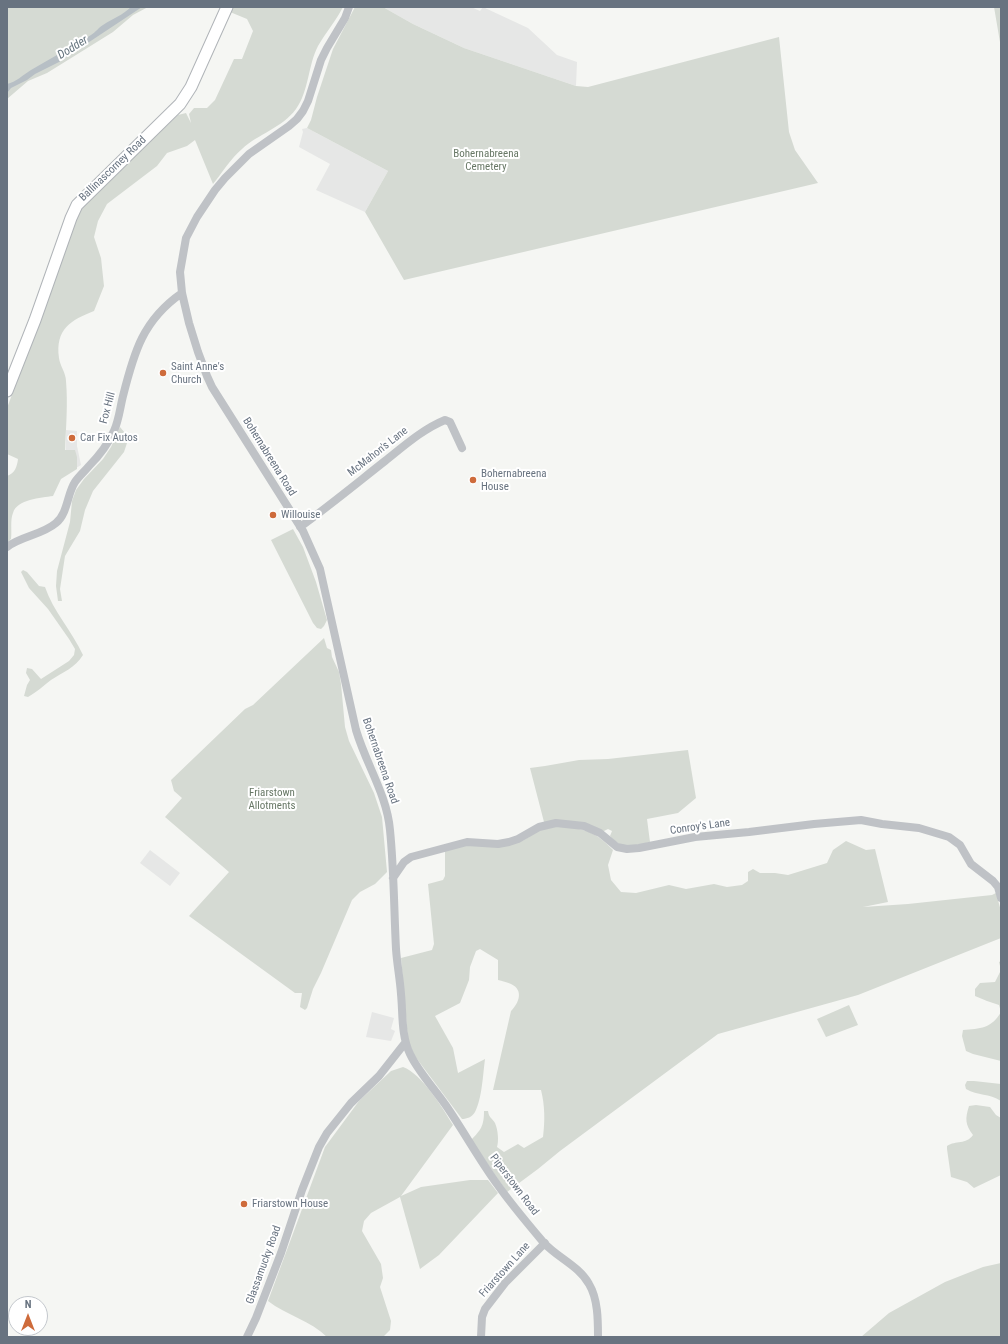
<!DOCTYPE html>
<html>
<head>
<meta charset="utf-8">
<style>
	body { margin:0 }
	#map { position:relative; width:1008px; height:1344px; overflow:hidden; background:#f5f6f3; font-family:"Roboto Condensed",sans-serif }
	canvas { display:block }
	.frame { position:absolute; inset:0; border:8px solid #687380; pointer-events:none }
	.north { position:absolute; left:8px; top:1296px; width:40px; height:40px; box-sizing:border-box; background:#fff; border:1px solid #c3c7cc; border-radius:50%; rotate:0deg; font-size:11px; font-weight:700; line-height:16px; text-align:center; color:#687380 }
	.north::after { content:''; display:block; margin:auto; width:14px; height:18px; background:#ce6b3b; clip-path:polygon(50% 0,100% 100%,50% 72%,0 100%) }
</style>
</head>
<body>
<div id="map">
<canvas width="1008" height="1344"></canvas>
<div class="frame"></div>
<div class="north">N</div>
</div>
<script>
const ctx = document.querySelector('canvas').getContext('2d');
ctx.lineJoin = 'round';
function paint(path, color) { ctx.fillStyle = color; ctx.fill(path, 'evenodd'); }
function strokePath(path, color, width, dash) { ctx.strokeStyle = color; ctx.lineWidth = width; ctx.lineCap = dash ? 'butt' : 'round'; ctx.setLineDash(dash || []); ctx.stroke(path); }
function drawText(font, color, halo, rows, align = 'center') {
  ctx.font = font + ' "Roboto Condensed",sans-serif'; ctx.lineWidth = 4; ctx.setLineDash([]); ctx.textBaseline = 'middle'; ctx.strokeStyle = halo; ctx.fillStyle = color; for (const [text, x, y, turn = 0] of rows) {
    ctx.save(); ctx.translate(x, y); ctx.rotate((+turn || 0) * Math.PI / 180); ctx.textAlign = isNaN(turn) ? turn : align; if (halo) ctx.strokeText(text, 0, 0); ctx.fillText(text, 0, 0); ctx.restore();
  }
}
const built = new Path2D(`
	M 383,7 L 471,7 L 480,11 L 483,7 L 485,8 L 528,28 L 557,55 L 577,62 L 576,86 L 464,48 L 413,24 Z
	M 307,128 L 388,171 L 365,212 L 316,190 L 330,164 L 299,147 L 303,132 L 302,129 Z
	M 66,430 L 77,431 L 77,446 L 81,465 L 65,475 Z
	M 150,850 L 180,873 L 170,886 L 140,863 Z
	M 372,1012 L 394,1018 L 391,1029 L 395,1031 L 391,1041 L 366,1037 Z`);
const green = new Path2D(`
	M 7,7 L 148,7 L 133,15 L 113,32 L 47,73 L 28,81 L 7,99 Z
	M 232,7 L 343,7 C 336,21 326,32 318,46 C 308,65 309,91 296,109 C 282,128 258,134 242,149 C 231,158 222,173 213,184 L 195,140 L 187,146 L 167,153 L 157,166 L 107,204 L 98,221 L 94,237 L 101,258 L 104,286 L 94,311 C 71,320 55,329 59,358 C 60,366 66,373 66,381 C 68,404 66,427 65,450 L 75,450 L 77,457 L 77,469 L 61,479 L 53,496 C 41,498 17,499 13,513 C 10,520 12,530 11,539 L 7,543 L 7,476 C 15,473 17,467 18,459 L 7,454 L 7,408 L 40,320 L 76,221 L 84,203 L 178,115 L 186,113 L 191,123 L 189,114 L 194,108 L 207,108 L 215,100 L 234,59 L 242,59 L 253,31 L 247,19 L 230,12 Z
	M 355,7 L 383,7 L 413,24 L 464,48 L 576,86 L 588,87 L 779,37 L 789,132 L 795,150 L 818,183 L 404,280 L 365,212 L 388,171 L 307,128 L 311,120 L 317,97 L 333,49 Z
	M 994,7 L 1001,7 L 1001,48 Z
	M 120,427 L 125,433 L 127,443 L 124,452 L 93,491 L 85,510 L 80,531 L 65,556 L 60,589 L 62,601 L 58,601 L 56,586 L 57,571 L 70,522 L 72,501 L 76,490 L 84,479 L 103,459 L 111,447 Z
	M 293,529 L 303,547 L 316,582 L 327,620 L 324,626 L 321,629 L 317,628 L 313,623 L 271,540 Z
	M 23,570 L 27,572 L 39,586 L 45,587 C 53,611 72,631 83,655 C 75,668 63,672 51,680 C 43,686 37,692 28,697 L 24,696 L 27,685 L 30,680 L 26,673 L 27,668 L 32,669 L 41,679 L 69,661 L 74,655 L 75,649 L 69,639 L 48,609 L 29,588 L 21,572 Z
	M 324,638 L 327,648 L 331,650 L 332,657 L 339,672 L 341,684 L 345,727 L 349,741 L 374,793 L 382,817 L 387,872 L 375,884 L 360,892 L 352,900 L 321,973 L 313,989 L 307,1008 L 305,1010 L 300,1007 L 302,993 L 295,993 L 189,916 L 229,872 L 165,817 L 182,798 L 174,791 L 171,780 L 245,709 L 253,705 Z
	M 688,750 L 696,798 L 678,813 L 647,819 L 650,842 C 635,846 621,850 610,836 L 612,831 L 608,829 L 604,831 L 544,822 L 530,768 L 545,766 L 579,760 L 608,759 Z
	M 563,826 C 587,830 596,832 613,850 L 608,865 L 611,880 L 621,892 L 636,893 L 669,885 L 686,889 L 714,884 L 727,887 L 742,885 L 748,881 L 748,872 L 753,869 L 760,873 L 775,873 L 788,875 L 827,863 L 833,850 L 846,841 L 866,850 L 875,849 L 888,902 L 863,907 L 908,904 L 992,895 L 996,893 L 1001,911 L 1001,938 L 858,995 L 718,1034 L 560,1151 L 538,1169 L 507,1192 L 471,1140 C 481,1130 484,1126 484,1111 L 488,1111 C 489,1118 492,1118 495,1123 C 498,1130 499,1141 497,1147 L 504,1152 L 518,1144 L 524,1148 L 543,1137 C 545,1121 545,1106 541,1090 L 493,1090 L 511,1011 C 519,1003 524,990 511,984 C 507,982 502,981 498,980 L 498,960 L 480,949 L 476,951 L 470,967 L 469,980 L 460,1003 L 435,1016 L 453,1048 L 458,1073 L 485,1059 C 483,1074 482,1099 475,1112 C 472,1117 467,1119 462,1119 L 414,1055 L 408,1040 L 401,958 L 432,950 L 434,944 L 428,884 L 443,880 L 445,876 L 445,850 L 472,844 L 506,846 L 524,840 L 538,831 L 549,827 Z
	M 1001,961 L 1001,1061 L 973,1054 L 966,1051 L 962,1036 L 963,1030 C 980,1029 992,1028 1001,1012 L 999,1005 L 987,1001 L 975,996 L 975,989 L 980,983 L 995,982 L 1001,970 L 999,962 Z
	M 849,1005 L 858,1025 L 826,1037 L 817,1019 Z
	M 403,1067 C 422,1074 442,1107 453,1125 L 401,1196 L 421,1187 L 470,1180 L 488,1180 L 498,1193 L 439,1255 L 420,1269 L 400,1197 L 371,1213 L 364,1221 L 362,1231 L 381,1264 L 383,1278 L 380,1287 L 391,1321 L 390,1330 L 383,1337 L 327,1337 C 311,1321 286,1315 268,1301 L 325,1147 L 359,1101 L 391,1071 Z
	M 967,1081 L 974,1081 L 1001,1084 L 1001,1101 C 989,1093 978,1096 966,1089 L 965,1085 Z
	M 976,1105 L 990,1107 L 996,1115 L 1001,1118 L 1001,1175 L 974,1188 L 967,1182 L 951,1177 L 947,1149 L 947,1146 C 956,1140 966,1145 973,1135 C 965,1124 965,1119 969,1106 Z
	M 1001,1263 L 1001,1337 L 861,1337 L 889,1313 L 945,1282 L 983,1267 Z`);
const water = new Path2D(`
	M 131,7 L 142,7 L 59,62 L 35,74 L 27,80 L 11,88 L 7,93 L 7,84 C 16,82 23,75 31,70 C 51,58 72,47 91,35 C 96,32 99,27 103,25 C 112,19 123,15 131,7 Z`);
const street = new Path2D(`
	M 349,7 L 345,18 L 327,48 L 321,60 L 308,101 L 303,111 L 297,119 L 289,126 L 249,154 L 225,178 L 215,190 L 197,217 L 186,238 L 180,272 L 182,293 L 189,323 L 198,352 L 207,376 L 212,387 L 303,531 L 320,569 L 356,730 C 366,764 387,795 390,830 C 394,870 394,910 396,949 C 397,964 400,979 401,994 C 403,1014 401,1035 410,1054 C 419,1073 435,1089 447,1107 C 464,1132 479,1159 497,1184 C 511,1204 528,1224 544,1243 C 558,1258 579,1266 589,1284 C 598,1299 598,1320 598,1337
	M 300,527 C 329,506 357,483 385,461 C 404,446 423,429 445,420 L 450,422 L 462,448
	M 7,547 C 21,536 42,535 56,523 C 68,513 67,494 75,482 C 79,476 85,471 89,466 C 99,456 108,444 114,431 C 119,420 120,408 123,396 C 134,352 143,320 182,293
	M 393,878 L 404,862 L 411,857 L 467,842 L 498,844 L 509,842 L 518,839 L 539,827 L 556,823 L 584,826 L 600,833 L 617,847 L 627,849 L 639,848 L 695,837 L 749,832 L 814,824 L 861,820 L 882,824 L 919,828 L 949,837 L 960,845 L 971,864 L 993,881 L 998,887 L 1001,898
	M 247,1337 L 256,1318 L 281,1253 L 302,1190 L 319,1147 L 327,1133 L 351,1103 L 379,1076 L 405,1043
	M 481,1337 L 482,1317 L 485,1309 L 505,1283 L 545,1243`);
const secondary = new Path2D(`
	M 7,391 L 35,320 L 71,218 L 77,205 L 180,104 L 191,87 L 227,7`);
const markers = [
	[163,373,4,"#ce6b3b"],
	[72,438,4,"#ce6b3b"],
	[473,480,4,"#ce6b3b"],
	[273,515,4,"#ce6b3b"],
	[244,1204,4,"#ce6b3b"]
];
const parkNames = [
	["Bohernabreena",486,154],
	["Cemetery",486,167],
	["Friarstown",272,793],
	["Allotments",272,806]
];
const streetNames = [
	["Ballinascorney Road",113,169,-44],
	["Fox Hill",108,408,-75],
	["McMahon's Lane",378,452,-38],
	["Bohernabreena Road",269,457,58],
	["Bohernabreena Road",380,761,71],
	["Conroy's Lane",700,827,-8],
	["Piperstown Road",514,1185,53],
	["Glassamucky Road",264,1265,-70],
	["Friarstown Lane",505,1270,-48]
];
const poiNames = [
	["Saint Anne's",171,367],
	["Church",171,380],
	["Car Fix Autos",80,438],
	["Bohernabreena",481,474],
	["House",481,487],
	["Willouise",281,515],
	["Friarstown House",252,1204]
];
const waterNames = [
	["Dodder",73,48,-32]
];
paint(built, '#e6e7e6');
paint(green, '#d5dad3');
paint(water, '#b7bfc5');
strokePath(secondary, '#b0b4b8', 13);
strokePath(street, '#bfc2c6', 8);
strokePath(secondary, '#fff', 11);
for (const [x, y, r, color] of markers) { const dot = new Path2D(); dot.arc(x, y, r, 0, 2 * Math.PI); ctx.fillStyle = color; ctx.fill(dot); strokePath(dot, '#fff', 1.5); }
drawText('11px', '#687866', '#fff', parkNames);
drawText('11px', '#687380', '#fff', streetNames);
drawText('11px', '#687380', '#fff', poiNames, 'left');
drawText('italic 12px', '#64737d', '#fff', waterNames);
</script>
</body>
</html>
